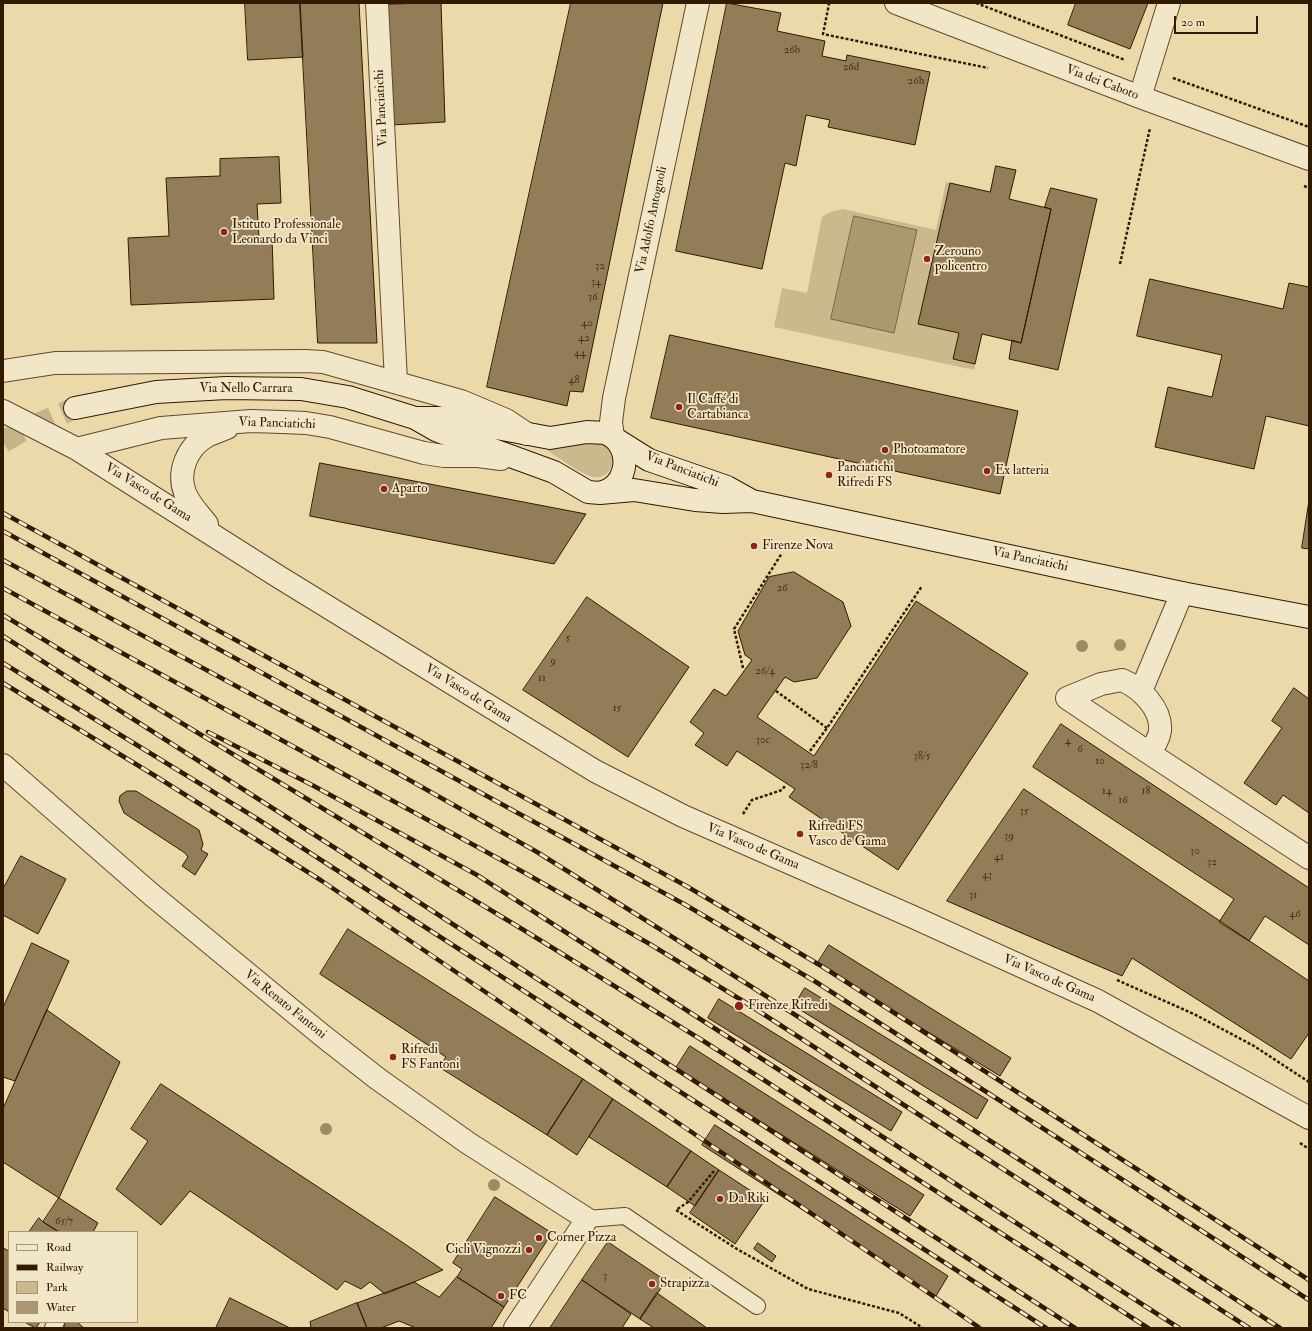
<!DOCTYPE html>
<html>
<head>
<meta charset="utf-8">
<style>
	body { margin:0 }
	#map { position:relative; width:1312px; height:1331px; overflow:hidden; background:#ebd9aa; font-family:"IM FELL Double Pica",serif }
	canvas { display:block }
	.frame { position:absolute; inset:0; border:4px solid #311a00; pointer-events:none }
	.legend { position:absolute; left:8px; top:1231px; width:130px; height:92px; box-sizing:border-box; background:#f2e6c8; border:1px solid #a59478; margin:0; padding:5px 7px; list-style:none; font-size:12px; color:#311a00 }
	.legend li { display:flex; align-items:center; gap:8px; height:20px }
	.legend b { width:20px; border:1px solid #a59478 }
	.scale { position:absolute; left:1174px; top:16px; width:84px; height:18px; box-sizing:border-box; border:2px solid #311a00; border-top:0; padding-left:5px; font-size:12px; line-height:14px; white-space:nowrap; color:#311a00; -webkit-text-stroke:3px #f2e6c8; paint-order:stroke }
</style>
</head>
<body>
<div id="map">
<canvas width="1312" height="1331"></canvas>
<div class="frame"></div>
<ul class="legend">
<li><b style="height:5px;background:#f2e6c8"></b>Road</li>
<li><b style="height:5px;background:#311a00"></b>Railway</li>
<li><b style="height:11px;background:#cbb98d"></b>Park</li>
<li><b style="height:11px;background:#ac9870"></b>Water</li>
</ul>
<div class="scale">20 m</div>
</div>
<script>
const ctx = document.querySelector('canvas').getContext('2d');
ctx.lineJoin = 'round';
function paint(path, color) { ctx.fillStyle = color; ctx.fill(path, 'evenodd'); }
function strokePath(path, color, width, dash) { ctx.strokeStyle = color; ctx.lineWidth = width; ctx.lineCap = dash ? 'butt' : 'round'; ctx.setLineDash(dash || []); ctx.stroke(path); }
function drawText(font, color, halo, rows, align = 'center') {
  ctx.font = font + ' "IM FELL Double Pica",serif'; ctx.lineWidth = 3.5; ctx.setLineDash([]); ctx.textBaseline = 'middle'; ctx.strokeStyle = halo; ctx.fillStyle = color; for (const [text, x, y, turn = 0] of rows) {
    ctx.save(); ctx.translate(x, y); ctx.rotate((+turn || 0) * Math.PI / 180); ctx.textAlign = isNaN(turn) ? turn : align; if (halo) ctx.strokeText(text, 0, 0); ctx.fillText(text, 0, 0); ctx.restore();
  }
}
const green = new Path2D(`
	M 996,166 L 1016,170 L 1010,199 L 1051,209 L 1012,340 L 982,334 L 974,370 L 774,327 L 782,288 L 807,293 L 822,217 L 830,212 L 843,209 L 936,230 L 946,182 L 990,192 Z
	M 595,441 C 624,445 614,485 590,476 C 576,471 561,459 548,451 L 549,448 Z`);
const water = new Path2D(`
	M 854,216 L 917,230 L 894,333 L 831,319 Z`);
const building = new Path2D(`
	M 245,3 L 300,3 L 303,57 L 248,60 Z
	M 300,3 L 359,3 L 377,343 L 318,343 Z
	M 420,3 L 441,3 L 445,122 L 391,125 L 383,5 Z
	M 571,3 L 663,3 L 583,392 L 570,391 L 567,406 L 487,387 Z
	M 727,3 L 781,13 L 777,31 L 825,41 L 822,56 L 846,61 L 847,55 L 930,72 L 915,145 L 828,127 L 830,120 L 806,115 L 796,166 L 785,163 L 762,269 L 676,251 Z
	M 1076,3 L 1148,3 L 1130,49 L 1068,25 Z
	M 279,157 L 281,203 L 257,204 L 259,238 L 272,237 L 274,299 L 131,305 L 128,238 L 169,236 L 166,178 L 220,176 L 220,159 Z
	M 996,166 L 1016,170 L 1009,199 L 1051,209 L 1021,343 L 982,334 L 975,364 L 953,359 L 959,333 L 918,324 L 950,183 L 990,192 Z
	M 1051,188 L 1097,199 L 1058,370 L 1009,359 L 1012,340 L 1021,343 L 1051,209 L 1045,207 Z
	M 1150,279 L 1283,309 L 1289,283 L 1309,287 L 1309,426 L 1266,416 L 1254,469 L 1155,447 L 1168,387 L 1212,397 L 1222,355 L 1137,336 Z
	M 670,335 L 1018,411 L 1000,494 L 651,418 Z
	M 320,463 L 586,514 L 554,564 L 310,516 Z
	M 1309,501 L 1309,549 L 1302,548 Z
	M 794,572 L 843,602 L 851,626 L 817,678 L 794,682 L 785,677 L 757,717 L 814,756 L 916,601 L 1028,673 L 898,870 L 789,797 L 795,789 L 737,751 L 727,766 L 695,745 L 704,733 L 690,722 L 714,689 L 726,696 L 752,660 L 745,655 L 738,631 L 769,577 Z
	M 587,597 L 689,667 L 628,757 L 523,690 Z
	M 1294,688 L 1309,699 L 1309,813 L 1283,795 L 1276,805 L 1244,783 L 1282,728 L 1272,721 Z
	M 1061,724 L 1309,888 L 1309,945 L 1265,916 L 1249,941 L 1219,922 L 1234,899 L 1033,767 Z
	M 1024,789 L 1309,981 L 1309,1033 L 1291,1059 L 1132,958 L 1122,976 L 947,901 Z
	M 127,791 L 136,791 L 199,830 L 203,844 L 201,850 L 208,854 L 195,875 L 182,866 L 188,857 L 185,853 L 124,813 L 119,801 L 120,796 Z
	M 21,856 L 66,879 L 38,934 L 3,915 L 3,889 Z
	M 348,929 L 583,1079 L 547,1135 L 439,1067 L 446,1057 L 320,974 Z
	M 32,943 L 69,961 L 15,1081 L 3,1077 L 3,1008 Z
	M 829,945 L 1011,1058 L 1000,1076 L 817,964 Z
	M 805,988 L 988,1100 L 977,1119 L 794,1006 Z
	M 719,999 L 902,1112 L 891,1131 L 708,1018 Z
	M 47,1010 L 120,1062 L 59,1198 L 3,1162 L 3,1109 Z
	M 690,1046 L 924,1195 L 910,1216 L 676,1068 Z
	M 583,1079 L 613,1099 L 577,1155 L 547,1135 Z
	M 161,1084 L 399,1240 L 443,1270 L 385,1294 L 370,1282 L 361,1289 L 345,1281 L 337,1290 L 190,1191 L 161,1225 L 116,1189 L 148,1141 L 131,1129 Z
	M 613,1099 L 691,1151 L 667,1187 L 589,1137 Z
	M 715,1125 L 948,1276 L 936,1296 L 702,1145 Z
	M 691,1151 L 719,1170 L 695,1206 L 667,1187 Z
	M 719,1170 L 765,1200 L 735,1244 L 690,1213 Z
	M 495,1197 L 552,1233 L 504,1307 L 457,1277 L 462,1269 L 453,1263 Z
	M 59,1198 L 98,1223 L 93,1232 L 59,1232 L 43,1222 Z
	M 39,1218 L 43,1222 L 59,1232 L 29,1232 Z
	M 608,1242 L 666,1281 L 640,1319 L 582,1280 Z
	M 758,1243 L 776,1256 L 772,1262 L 754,1249 Z
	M 3,1248 L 9,1251 L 9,1312 L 3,1308 Z
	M 457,1277 L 504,1307 L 491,1328 L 416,1328 L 399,1321 L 381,1328 L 367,1328 L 357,1303 L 414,1282 L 439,1297 Z
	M 582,1280 L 631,1314 L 622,1328 L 550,1328 Z
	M 657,1293 L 707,1328 L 654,1328 L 640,1319 Z
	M 230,1298 L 290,1328 L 216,1328 Z
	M 357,1303 L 367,1328 L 307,1328 L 311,1327 L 310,1322 Z
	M 25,1322 L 40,1322 L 36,1328 Z
	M 66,1322 L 77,1322 L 84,1328 L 64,1328 Z`);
const secondaryTunnel = new Path2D(`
	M 3,442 L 20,432 L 75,408`);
const path = new Path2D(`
	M 828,3 L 829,4 L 823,34 L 988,68
	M 976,3 L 1125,60
	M 1173,78 L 1309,127
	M 1304,186 L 1309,188
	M 1120,264 L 1150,128
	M 743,668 L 734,629 L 782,553
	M 776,691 L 827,728
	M 810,751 L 827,728 L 922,586
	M 743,814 L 752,800 L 782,790 L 785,786
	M 1117,980 L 1194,1014 L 1254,1046 L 1309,1082
	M 1300,1143 L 1309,1149
	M 714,1171 L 688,1202 L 676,1210 L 737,1249 L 808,1289 L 899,1313 L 923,1328`);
const service = new Path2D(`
	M 587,1219 L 625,1216 L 757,1306
	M 53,1328 L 56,1322`);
const minor = new Path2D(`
	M 377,3 L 396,381
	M 896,3 L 1140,97 L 1309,159
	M 1140,97 L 1169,3
	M 3,371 L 55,363 L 305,361 L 323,362 L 461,401 L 506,420 L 527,434
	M 3,411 L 77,449 L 279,577 L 595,771 L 683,816 L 913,917 L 1098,1001 L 1309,1118
	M 613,437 L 611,422 L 614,398 L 698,3
	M 77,449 L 161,428 L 251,421 L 282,422 L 306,423 L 330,427 L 424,453 L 444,456 L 478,456 L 501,459
	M 207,524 C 199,514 190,505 185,493 C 177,472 187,447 207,436 C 213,433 220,431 227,428
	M 1122,680 C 1141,688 1162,709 1160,731 C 1159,739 1154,746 1149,753 L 1067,698 L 1101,684 Z
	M 1141,691 L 1182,593
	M 1149,753 L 1309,858
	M 3,765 L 152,895 L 323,1036 L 378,1079 L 468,1143 L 587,1219 L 515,1328`);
const secondary = new Path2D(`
	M 75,408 L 156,392 L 226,388 L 301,389 L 348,397 L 415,418 L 436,430 L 469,443 L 491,449 L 554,472 L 588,492 L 600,493 L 634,490 L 695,500 L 723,502 L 751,501
	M 415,418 L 443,418 L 550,438 L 587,432 L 606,433 L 649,460 L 727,487 L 752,501 L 1182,593 L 1309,617
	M 600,493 C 626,487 632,455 614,438`);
const rail = new Path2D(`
	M 3,513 L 688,887 L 823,967 L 1309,1280
	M 3,531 L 684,904 L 816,982 L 1309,1300
	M 3,560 L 397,773 L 537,852 L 752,987 L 1280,1328
	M 3,588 L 525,873 L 648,943 L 743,1001 L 1249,1328
	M 3,615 L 522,929 L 705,1042 L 1148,1328
	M 3,636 L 357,862 L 1075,1328
	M 3,663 L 256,818 L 1046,1328
	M 3,683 L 157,777 L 322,881 L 980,1328
	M 208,732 L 312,785 L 477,875 L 1179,1328`);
const trees = [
	[1120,645],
	[1082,646],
	[326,1129],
	[494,1185]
];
const markers = [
	[224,232,4,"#8f2418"],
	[927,259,4,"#8f2418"],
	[679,407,4,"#8f2418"],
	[885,450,4,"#8f2418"],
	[987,471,4,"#8f2418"],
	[829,475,4,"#8f2418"],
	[384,489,4,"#8f2418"],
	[754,546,4,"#8f2418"],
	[800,834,4,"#8f2418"],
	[739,1006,5,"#8f2418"],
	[393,1057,4,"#8f2418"],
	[720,1199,4,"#8f2418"],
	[539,1238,4,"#8f2418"],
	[529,1250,4,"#8f2418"],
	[652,1284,4,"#8f2418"],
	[501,1296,4,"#8f2418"]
];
const numberNames = [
	["26b",792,51],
	["26d",851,68],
	["26h",916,82],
	["32",600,267],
	["34",596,283],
	["36",593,298],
	["40",587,324],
	["42",584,339],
	["44",580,354],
	["48",574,381],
	["26",782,589],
	["5",568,639],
	["9",553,662],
	["26/4",765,672],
	["11",542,679],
	["15",617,709],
	["30c",763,741],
	["4",1068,742],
	["6",1080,750],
	["38/5",922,757],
	["10",1100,762],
	["32/8",809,766],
	["14",1107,792],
	["18",1146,792],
	["16",1123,801],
	["35",1024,812],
	["39",1009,837],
	["30",1195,852],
	["41",999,858],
	["32",1212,863],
	["43",987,876],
	["31",973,896],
	["46",1295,915],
	["65/7",64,1222],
	["3",605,1277]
];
const streetNames = [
	["Via dei Caboto",1102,83,21],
	["Via Panciatichi",382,108,-93],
	["Via Adolfo Antognoli",652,220,-78],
	["Via Nello Carrara",246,389],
	["Via Panciatichi",277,424,2],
	["Via Panciatichi",682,470,21],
	["Via Vasco de Gama",148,493,32],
	["Via Panciatichi",1030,560,12],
	["Via Vasco de Gama",468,694,32],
	["Via Vasco de Gama",753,847,23],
	["Via Vasco de Gama",1049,979,24],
	["Via Renato Fantoni",285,1005,39]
];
const poiNames = [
	["Istituto Professionale",232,225],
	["Leonardo da Vinci",232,240],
	["Zerouno",935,252],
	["policentro",935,267],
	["Il Caffé di",687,400],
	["Cartabianca",687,415],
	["Photoamatore",893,450],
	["Panciatichi",837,468],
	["Rifredi FS",837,483],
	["Ex latteria",995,471],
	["Aparto",392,489],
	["Firenze Nova",762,546],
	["Rifredi FS",808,827],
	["Vasco de Gama",808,842],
	["Firenze Rifredi",748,1006],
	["Rifredi",401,1050],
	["FS Fantoni",401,1065],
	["Da Riki",728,1199],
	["Corner Pizza",547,1238],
	["Cicli Vignozzi",521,1250,"right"],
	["Strapizza",660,1284],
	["FC",509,1296]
];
paint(green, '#cbb98d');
paint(water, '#ac9870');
strokePath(water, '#7b6643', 1);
paint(building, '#927d58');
strokePath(building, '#311a00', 1);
strokePath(secondaryTunnel, '#c6b388', 22, [22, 11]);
strokePath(service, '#604a2a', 18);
strokePath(minor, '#604a2a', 24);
strokePath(secondary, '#311a00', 24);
strokePath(path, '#311a00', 2.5, [3, 2]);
strokePath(service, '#f2e6c8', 16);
strokePath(minor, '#f2e6c8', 22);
strokePath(secondary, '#f2e6c8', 22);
strokePath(rail, '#311a00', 4.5);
strokePath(rail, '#f2e6c8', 3, [9]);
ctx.fillStyle = '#9e8a64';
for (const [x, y] of trees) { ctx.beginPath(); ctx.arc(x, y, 6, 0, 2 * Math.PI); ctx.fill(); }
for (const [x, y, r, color] of markers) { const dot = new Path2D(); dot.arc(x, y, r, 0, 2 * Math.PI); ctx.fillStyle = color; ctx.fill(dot); strokePath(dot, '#f2e6c8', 1.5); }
drawText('11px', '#493316', null, numberNames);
drawText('13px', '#311a00', '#f2e6c8', streetNames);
drawText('13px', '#311a00', '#f2e6c8', poiNames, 'left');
</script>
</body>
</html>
